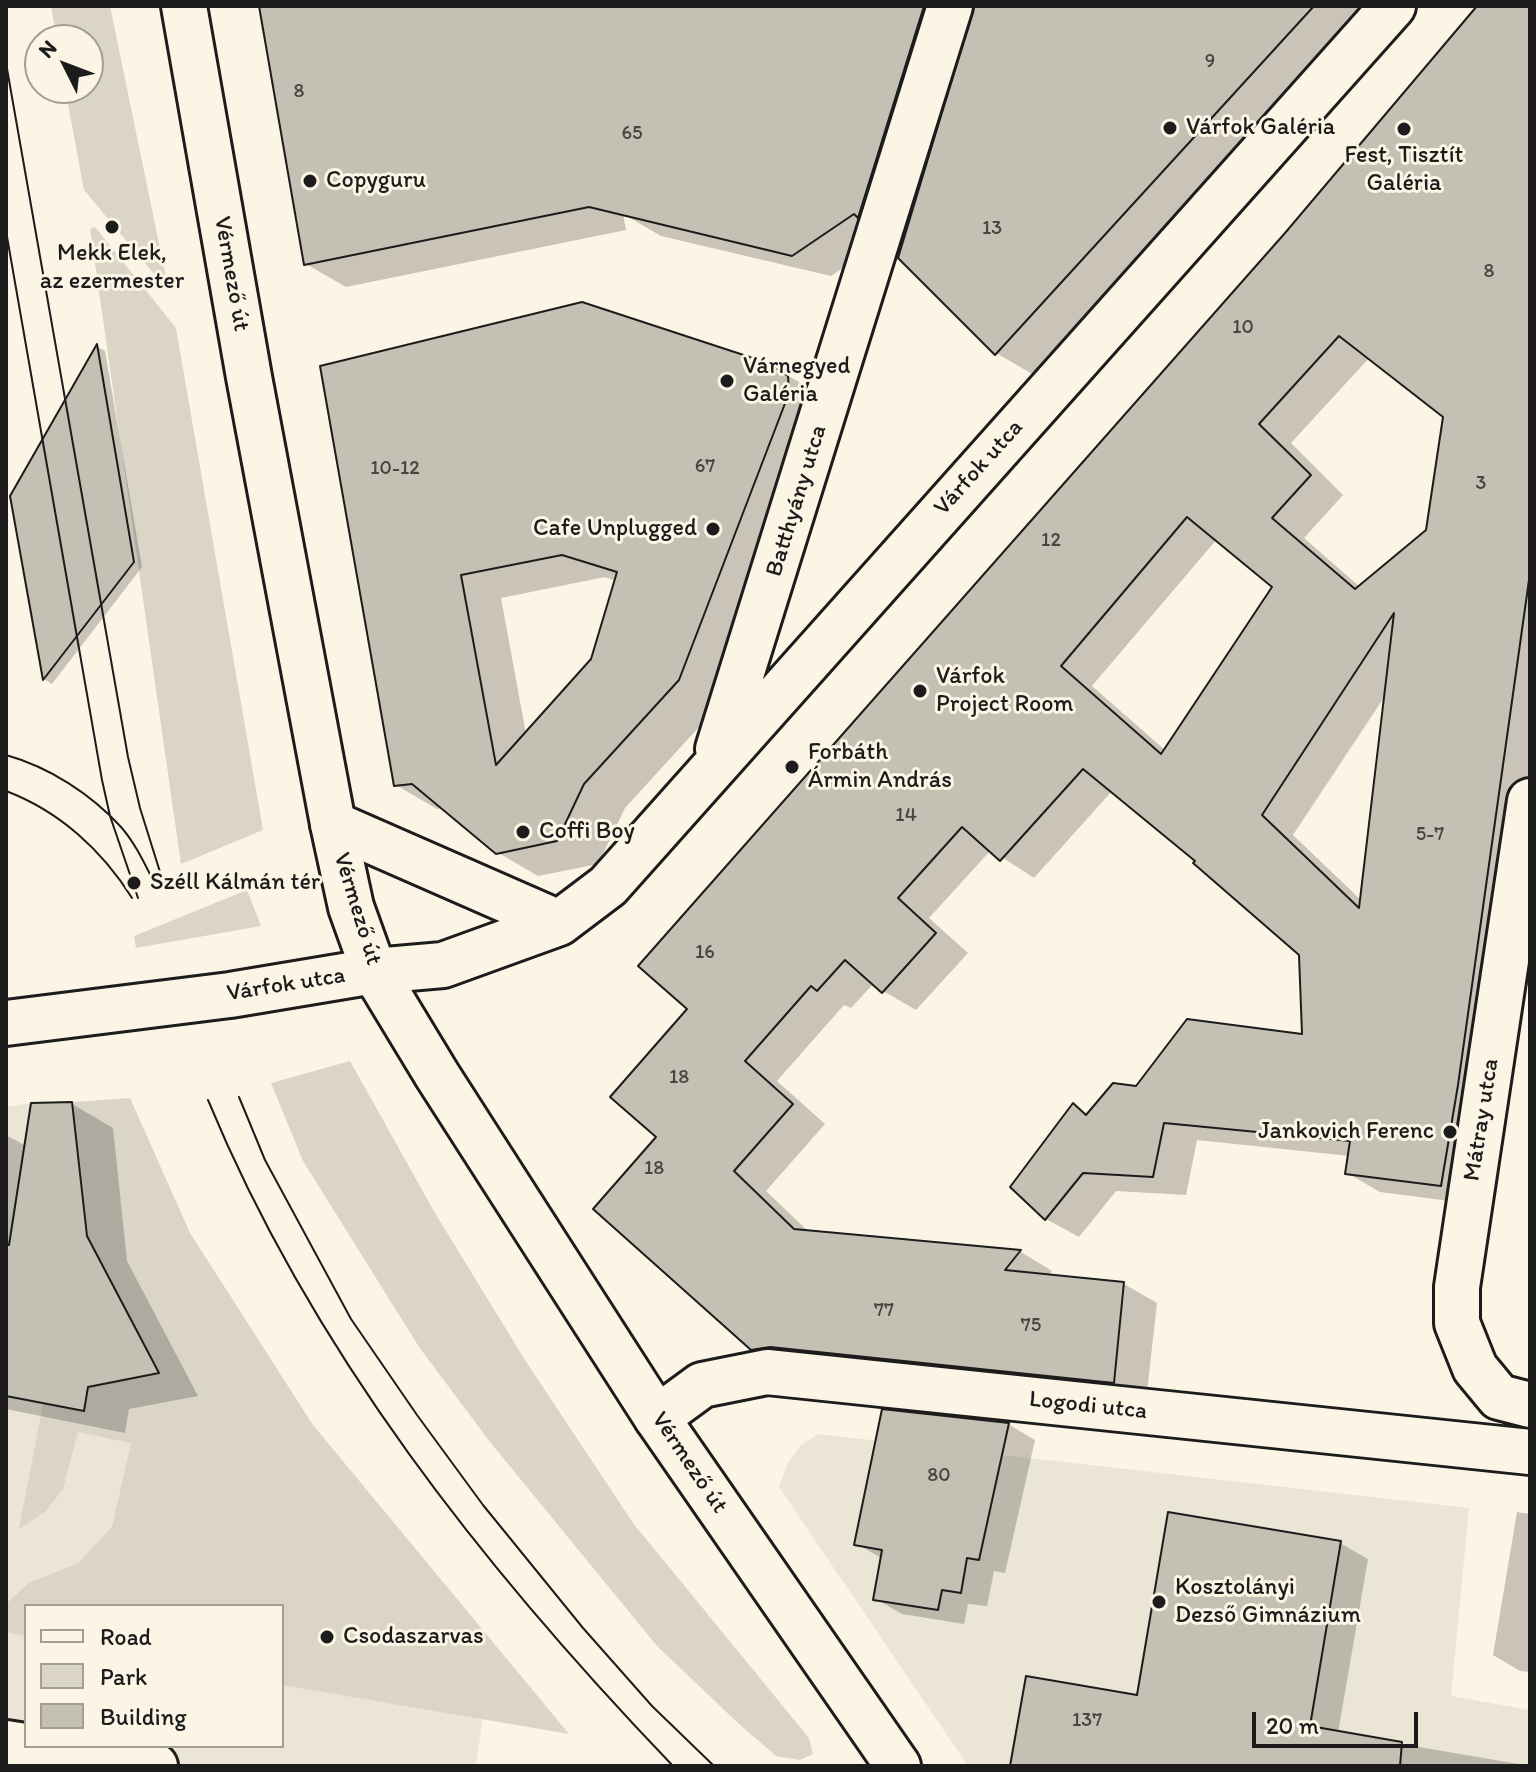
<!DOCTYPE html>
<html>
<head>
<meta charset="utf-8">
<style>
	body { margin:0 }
	#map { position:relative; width:1536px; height:1772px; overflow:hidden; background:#fcf5e5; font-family:Itim,sans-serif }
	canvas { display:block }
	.frame { position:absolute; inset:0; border:8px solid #1c1c1c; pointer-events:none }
	.legend { position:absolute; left:24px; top:1604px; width:260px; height:144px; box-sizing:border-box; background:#fcf5e5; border:2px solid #a29e95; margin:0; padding:10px 14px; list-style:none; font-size:24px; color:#1c1c1c }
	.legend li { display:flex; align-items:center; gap:16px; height:40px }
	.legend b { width:40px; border:2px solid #a29e95 }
	.north { position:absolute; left:24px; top:24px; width:80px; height:80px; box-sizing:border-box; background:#fcf5e5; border:2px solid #a29e95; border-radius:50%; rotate:312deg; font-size:22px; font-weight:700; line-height:32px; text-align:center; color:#1c1c1c }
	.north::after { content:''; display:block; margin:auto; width:28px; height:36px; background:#1c1c1c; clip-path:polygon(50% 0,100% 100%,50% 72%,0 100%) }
	.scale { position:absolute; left:1252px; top:1712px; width:166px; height:36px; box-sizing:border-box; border:4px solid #1c1c1c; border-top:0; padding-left:10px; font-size:24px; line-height:28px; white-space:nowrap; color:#1c1c1c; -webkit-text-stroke:6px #fcf5e5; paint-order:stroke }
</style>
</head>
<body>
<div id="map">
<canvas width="1536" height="1772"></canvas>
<div class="frame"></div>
<ul class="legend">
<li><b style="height:10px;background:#fcf5e5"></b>Road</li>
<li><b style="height:22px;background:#dbd5c8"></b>Park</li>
<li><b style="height:22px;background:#c4c0b3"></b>Building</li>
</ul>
<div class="north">N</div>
<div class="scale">20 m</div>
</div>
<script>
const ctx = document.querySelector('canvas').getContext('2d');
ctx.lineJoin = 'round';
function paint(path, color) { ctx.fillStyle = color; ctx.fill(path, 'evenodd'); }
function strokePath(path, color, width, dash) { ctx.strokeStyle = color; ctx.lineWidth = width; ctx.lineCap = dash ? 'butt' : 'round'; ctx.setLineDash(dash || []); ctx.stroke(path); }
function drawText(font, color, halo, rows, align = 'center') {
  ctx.font = font + ' Itim,sans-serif'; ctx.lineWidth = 6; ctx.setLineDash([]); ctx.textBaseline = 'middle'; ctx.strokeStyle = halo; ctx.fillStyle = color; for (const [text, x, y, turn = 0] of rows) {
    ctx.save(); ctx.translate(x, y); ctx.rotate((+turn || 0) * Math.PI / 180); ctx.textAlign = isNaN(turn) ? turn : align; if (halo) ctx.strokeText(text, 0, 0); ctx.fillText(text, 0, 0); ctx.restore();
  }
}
const built = new Path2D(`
	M 72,1102 L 103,1193 L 485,1700 L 476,1766 L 6,1766 L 6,1107 L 31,1103 ZM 26,1606 L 282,1606 L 282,1746 L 26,1746 Z
	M 818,1434 L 1469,1508 L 1451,1696 L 1530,1710 L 1530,1766 L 968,1766 L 779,1487 L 788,1463 L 800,1446 Z`);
const green = new Path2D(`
	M 51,6 L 110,6 L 169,292 L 84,190 L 65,88 L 88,88 L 88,40 L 57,40 Z
	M 95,227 L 176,328 L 263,830 L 181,864 L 90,229 Z
	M 247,890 L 261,926 L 136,948 L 134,936 Z
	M 350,1061 L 435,1213 L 525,1360 L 633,1523 L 809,1738 L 813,1754 L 800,1760 L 776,1756 L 739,1724 L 657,1646 L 490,1442 L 419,1347 L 303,1161 L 271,1083 Z
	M 130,1098 L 190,1233 L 313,1425 L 569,1734 L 282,1685 L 282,1606 L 26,1606 L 26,1636 L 6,1632 L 7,1603 L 29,1583 L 78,1563 L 112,1527 L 131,1443 L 78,1432 L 63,1489 L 46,1511 L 19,1529 L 43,1404 L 6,1396 L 6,1245 L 87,1236 L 72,1102 Z`);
const shadow = new Path2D(`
	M 261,6 L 1370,6 L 1034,375 L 996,353 L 976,6 L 970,9 L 891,236 L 831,276 L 661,236 L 623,214 L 626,230 L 346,287 L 306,264 Z
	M 1479,6 L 1530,6 L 1530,817 L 1473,1204 L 1380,1192 L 1347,1173 L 1350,1156 L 1197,1140 L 1186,1195 L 1116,1191 L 1079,1237 L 1046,1219 L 1013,1187 L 1073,1105 L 1089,1115 L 1137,1089 L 1305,1036 L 1301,954 L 1197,861 L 1112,791 L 1034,878 L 991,850 L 929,918 L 968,953 L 916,1010 L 883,991 L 874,983 L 851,1008 L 844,1005 L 777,1081 L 825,1124 L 766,1191 L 809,1232 L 1021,1252 L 1052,1271 L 1048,1277 L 1124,1284 L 1157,1303 L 1146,1401 L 785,1367 L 752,1348 L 658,1137 L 690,1009 L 1287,235 ZM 1370,357 L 1445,416 L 1428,531 L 1360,587 L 1304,538 L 1343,495 L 1291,443 ZM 1217,539 L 1275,587 L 1166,751 L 1092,686 ZM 1387,693 L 1362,901 L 1293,835 Z
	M 98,347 L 105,351 L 142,567 L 52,684 L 44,679 L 12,496 Z
	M 323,367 L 778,370 L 820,394 L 720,704 L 625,808 L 598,864 L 538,876 L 497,852 L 443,808 L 437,809 L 396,785 ZM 605,577 L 616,581 L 592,660 L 526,734 L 501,598 Z
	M 72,1104 L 113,1128 L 127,1261 L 198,1396 L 129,1409 L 125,1433 L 6,1409 L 6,1135 L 26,1146 Z
	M 1008,1424 L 1035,1440 L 1005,1573 L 994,1571 L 987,1606 L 968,1604 L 964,1624 L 902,1614 L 876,1599 L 883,1559 L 857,1544 Z
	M 1517,1512 L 1530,1514 L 1530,1672 L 1520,1671 L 1493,1655 Z
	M 1340,1543 L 1368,1559 L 1338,1733 L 1530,1766 L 1013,1766 L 1138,1697 Z`);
const building = new Path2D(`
	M 259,6 L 924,6 L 858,218 L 854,214 L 792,256 L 589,207 L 304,265 Z
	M 974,6 L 1314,6 L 995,355 L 898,258 Z
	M 1477,6 L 1530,6 L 1530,573 L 1458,1085 L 1441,1186 L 1345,1174 L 1350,1141 L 1164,1123 L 1153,1177 L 1083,1173 L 1045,1220 L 1010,1187 L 1073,1103 L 1086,1115 L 1113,1083 L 1136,1086 L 1187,1019 L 1302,1034 L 1299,955 L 1193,863 L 1195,861 L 1083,769 L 1000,861 L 962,827 L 898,898 L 936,933 L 882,993 L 845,960 L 817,991 L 811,986 L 745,1061 L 793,1104 L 734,1171 L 794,1229 L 1021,1250 L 1005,1270 L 1124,1282 L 1114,1383 L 770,1347 L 751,1350 L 593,1209 L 656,1137 L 610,1097 L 687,1009 L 638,966 L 1285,233 ZM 1339,336 L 1443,417 L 1426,530 L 1355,589 L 1272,518 L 1311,475 L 1259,424 ZM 1187,517 L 1272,587 L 1161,754 L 1061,666 ZM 1394,613 L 1359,908 L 1262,815 Z
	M 582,302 L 768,363 L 788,376 L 789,393 L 679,680 L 584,784 L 557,841 L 496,854 L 412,784 L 394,786 L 320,366 ZM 562,555 L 617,572 L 591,659 L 496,765 L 461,575 Z
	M 97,344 L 134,562 L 43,680 L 10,496 Z
	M 72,1102 L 87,1236 L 159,1373 L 88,1387 L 84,1411 L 6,1396 L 6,1245 L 9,1245 L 31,1103 Z
	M 882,1409 L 1009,1423 L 979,1560 L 967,1558 L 961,1593 L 942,1590 L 938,1610 L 873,1600 L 882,1550 L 854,1545 Z
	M 1168,1512 L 1341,1541 L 1310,1726 L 1402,1742 L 1400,1766 L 1010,1766 L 1026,1676 L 1137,1695 Z`);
const minor = new Path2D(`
	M 718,749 L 950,6
	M 1530,801 L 1457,1287 L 1457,1323 L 1475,1368 L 1499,1397 L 1530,1405
	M 333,824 L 559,923
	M 6,1023 L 230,995 L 374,971 L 443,965 L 559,923 L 608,886 L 1393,6
	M 657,1418 L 702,1385 L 767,1372 L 1530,1452`);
const secondary = new Path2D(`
	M 184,6 L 249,377 L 333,824 L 351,907 L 374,971 L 437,1075 L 657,1418 L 898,1766
	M 6,1743 L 155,1766`);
const tram = new Path2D(`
	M 6,63 L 128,757 L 140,808 L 165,888
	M 6,231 L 102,780 L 110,816 L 138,898
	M 6,755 C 49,767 91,794 121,827 C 136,844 146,867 156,886
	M 6,791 C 59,811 102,850 132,898
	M 239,1097 L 265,1160 L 351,1319 L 417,1415 L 483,1505 L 583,1628 L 652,1706 L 714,1766
	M 208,1100 C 312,1352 486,1571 673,1766`);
const markers = [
	[1170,128,8,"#1c1c1c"],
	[1404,129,8,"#1c1c1c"],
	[310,181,8,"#1c1c1c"],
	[112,227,8,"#1c1c1c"],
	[727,381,8,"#1c1c1c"],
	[713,529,8,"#1c1c1c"],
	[920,691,8,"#1c1c1c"],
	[792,767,8,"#1c1c1c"],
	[523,832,8,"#1c1c1c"],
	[134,883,8,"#1c1c1c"],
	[1450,1132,8,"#1c1c1c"],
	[1159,1602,8,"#1c1c1c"],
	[327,1637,8,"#1c1c1c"]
];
const numberNames = [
	["9",1210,62],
	["8",299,92],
	["65",632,134],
	["13",992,229],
	["8",1489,272],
	["10",1243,328],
	["67",705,467],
	["10-12",395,469],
	["3",1481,484],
	["12",1051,541],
	["14",906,816],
	["5-7",1430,835],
	["16",705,953],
	["18",679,1078],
	["18",654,1169],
	["77",884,1311],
	["75",1031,1326],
	["80",939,1476],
	["137",1087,1721]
];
const poiNames = [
	["Várfok Galéria",1186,128],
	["Fest, Tisztít",1404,156,"center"],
	["Galéria",1404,184,"center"],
	["Copyguru",326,181],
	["Mekk Elek,",112,254,"center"],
	["az ezermester",112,282,"center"],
	["Várnegyed",743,367],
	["Galéria",743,395],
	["Cafe Unplugged",697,529,"right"],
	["Várfok",936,677],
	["Project Room",936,705],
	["Forbáth",808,753],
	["Ármin András",808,781],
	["Coffi Boy",539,832],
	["Széll Kálmán tér",150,883],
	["Jankovich Ferenc",1434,1132,"right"],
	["Kosztolányi",1175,1588],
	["Dezső Gimnázium",1175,1616],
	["Csodaszarvas",343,1637]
];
const streetNames = [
	["Vérmező út",231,274,80],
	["Várfok utca",979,468,-48],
	["Batthyány utca",797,501,-73],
	["Vérmező út",357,909,73],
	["Várfok utca",286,985,-9],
	["Mátray utca",1482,1120,-81],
	["Logodi utca",1088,1406,6],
	["Vérmező út",689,1463,56]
];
paint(built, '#ebe5d6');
paint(green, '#dbd5c8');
paint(shadow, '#0003');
paint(building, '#c4c0b3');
strokePath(building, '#1c1c1c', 2);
strokePath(minor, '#1c1c1c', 50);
strokePath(secondary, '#1c1c1c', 50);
strokePath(minor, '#fcf5e5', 44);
strokePath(secondary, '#fcf5e5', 44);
strokePath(tram, '#1c1c1c', 2);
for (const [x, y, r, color] of markers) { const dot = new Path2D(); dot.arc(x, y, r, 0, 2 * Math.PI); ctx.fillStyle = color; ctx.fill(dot); strokePath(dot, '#fcf5e5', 3); }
drawText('20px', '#464542', null, numberNames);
drawText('24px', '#1c1c1c', '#fcf5e5', poiNames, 'left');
drawText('24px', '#1c1c1c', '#fcf5e5', streetNames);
</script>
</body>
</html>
